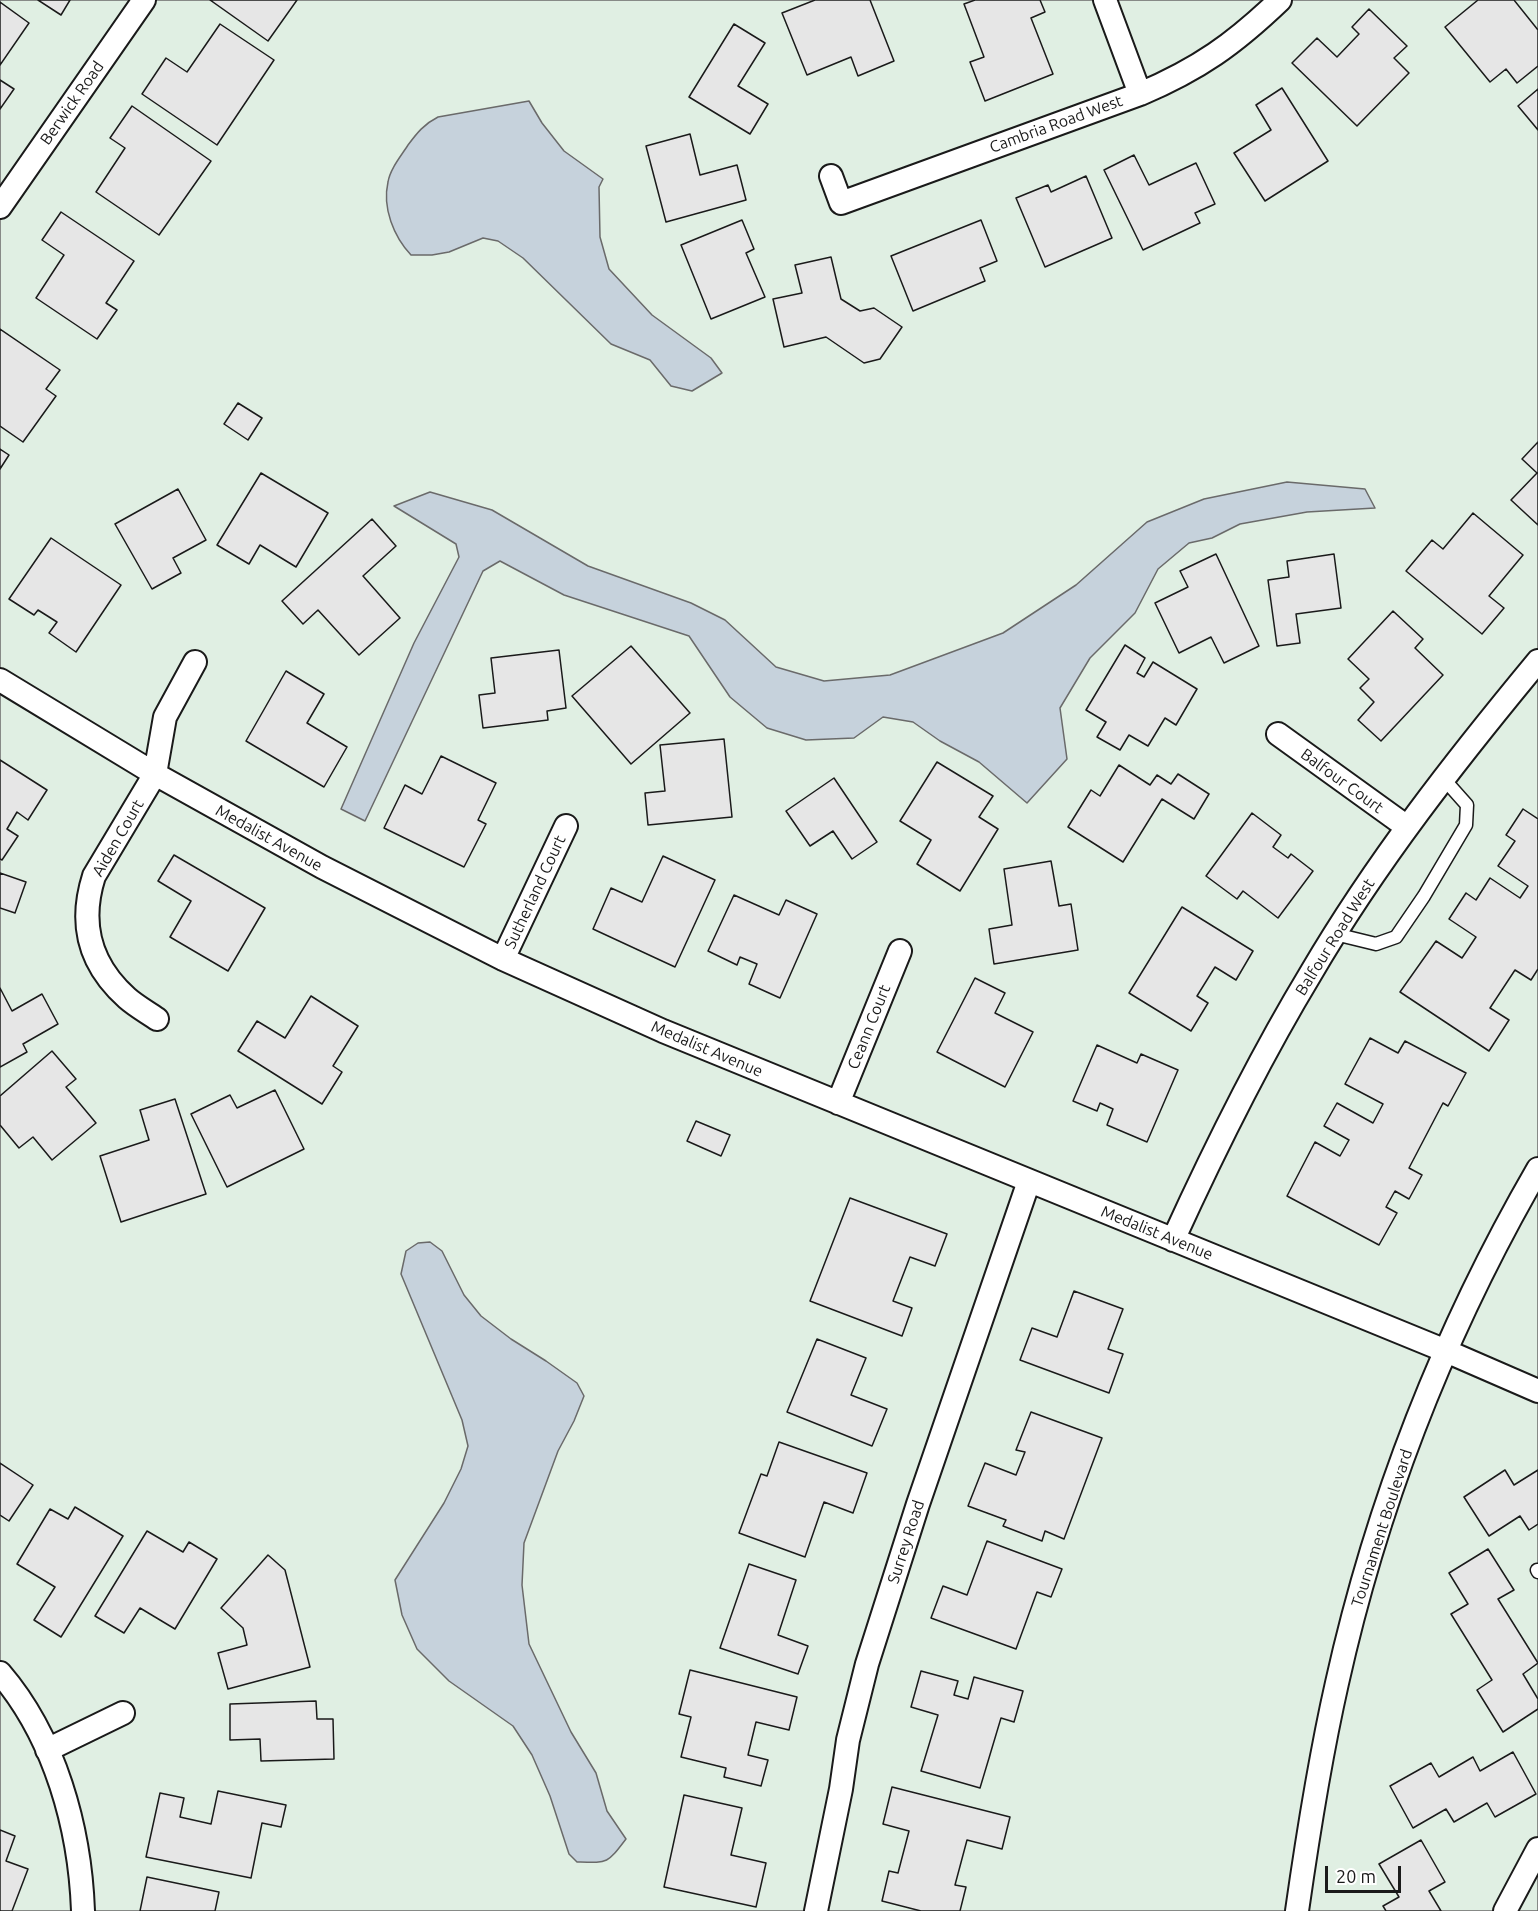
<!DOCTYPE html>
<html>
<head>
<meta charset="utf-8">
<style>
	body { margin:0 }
	#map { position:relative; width:1538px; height:1911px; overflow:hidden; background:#fff; font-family:Ubuntu,sans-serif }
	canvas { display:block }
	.scale { position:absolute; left:1325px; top:1866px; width:76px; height:27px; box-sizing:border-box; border:3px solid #1a1a1a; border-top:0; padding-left:8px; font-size:18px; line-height:21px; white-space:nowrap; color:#1a1a1a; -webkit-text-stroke:4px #fff; paint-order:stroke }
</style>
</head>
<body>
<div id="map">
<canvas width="1538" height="1911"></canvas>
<div class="scale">20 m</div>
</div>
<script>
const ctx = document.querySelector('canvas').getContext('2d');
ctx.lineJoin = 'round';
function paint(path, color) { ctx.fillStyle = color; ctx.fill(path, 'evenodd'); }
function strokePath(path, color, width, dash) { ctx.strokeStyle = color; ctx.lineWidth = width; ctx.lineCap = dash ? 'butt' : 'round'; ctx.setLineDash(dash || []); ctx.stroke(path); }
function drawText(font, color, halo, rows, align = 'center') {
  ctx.font = font + ' Ubuntu,sans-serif'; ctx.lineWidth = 4.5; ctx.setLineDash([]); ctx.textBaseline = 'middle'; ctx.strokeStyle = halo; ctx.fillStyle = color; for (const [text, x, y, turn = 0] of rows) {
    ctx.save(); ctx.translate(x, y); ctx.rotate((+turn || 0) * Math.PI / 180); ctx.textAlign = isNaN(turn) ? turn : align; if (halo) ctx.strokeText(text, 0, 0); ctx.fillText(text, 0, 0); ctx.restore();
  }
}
const green = new Path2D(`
	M 0,0 L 1538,0 L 1538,1911 L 0,1911 Z`);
const water = new Path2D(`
	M 529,101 L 542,123 L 564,151 L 603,179 L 599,187 L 600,237 L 609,269 L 652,315 L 711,358 L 722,373 L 692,391 L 671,386 L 650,360 L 611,344 L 523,258 L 498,241 L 483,238 L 449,252 L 432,255 L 411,255 C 394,237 382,208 388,182 C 390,169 401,156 408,145 C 417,133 424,124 438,117 Z
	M 1287,482 L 1365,489 L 1375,508 L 1307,512 L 1240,524 L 1212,538 L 1189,543 L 1158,569 L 1135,613 L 1090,658 L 1060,708 L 1067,759 L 1027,803 L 979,762 L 940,741 L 913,722 L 883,717 L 854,738 L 806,740 L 767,728 L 730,697 L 689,636 L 564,595 L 500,561 L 483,571 L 365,821 L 341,809 L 414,643 L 459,557 L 456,544 L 394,506 L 430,492 L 492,510 L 588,566 L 691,603 L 725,620 L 776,667 L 824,681 L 890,675 L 1003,633 L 1076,585 L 1147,522 L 1204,499 Z
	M 430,1242 L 442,1251 L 464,1295 L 481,1316 L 511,1339 L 546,1361 L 577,1383 L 584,1396 L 574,1421 L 558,1451 L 524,1543 L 522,1585 L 529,1644 L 571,1732 L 596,1773 L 607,1811 L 626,1839 C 607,1864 608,1863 577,1862 L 569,1854 L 550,1796 L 532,1755 L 513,1726 L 449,1681 L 417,1649 L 402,1615 L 395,1580 L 444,1503 L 461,1469 L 468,1446 L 462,1420 L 401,1274 L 406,1251 L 418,1243 Z`);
const building = new Path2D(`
	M 38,0 L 70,0 L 61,15 Z
	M 210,0 L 297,0 L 268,41 Z
	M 815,0 L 870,0 L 894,61 L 858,76 L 851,57 L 807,75 L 782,13 Z
	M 975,0 L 1040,0 L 1045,12 L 1031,18 L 1053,74 L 985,101 L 970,62 L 984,57 L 964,4 Z
	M 1478,0 L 1514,0 L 1538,30 L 1538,66 L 1517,83 L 1506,69 L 1490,82 L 1445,27 Z
	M 0,2 L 29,23 L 0,65 Z
	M 1369,9 L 1407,46 L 1394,58 L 1409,73 L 1357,126 L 1292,63 L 1317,38 L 1337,57 L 1359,34 L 1352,27 Z
	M 220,24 L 274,60 L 217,145 L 142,94 L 166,58 L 187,72 Z
	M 734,24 L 765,43 L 738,86 L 768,104 L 750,134 L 689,97 Z
	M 0,80 L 14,89 L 0,109 Z
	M 1282,88 L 1328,161 L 1265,201 L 1234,153 L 1271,130 L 1256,105 Z
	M 1538,89 L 1538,130 L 1518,106 Z
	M 132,106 L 211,161 L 159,235 L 96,192 L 125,148 L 110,138 Z
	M 690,134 L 700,175 L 737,165 L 746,200 L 666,222 L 646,146 Z
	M 1134,155 L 1149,185 L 1196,163 L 1215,204 L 1195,213 L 1200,223 L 1143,250 L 1104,170 Z
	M 1086,176 L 1112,238 L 1045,267 L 1016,198 L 1048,185 L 1051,192 Z
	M 61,212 L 134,261 L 106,303 L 117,310 L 97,339 L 36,298 L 64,255 L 42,240 Z
	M 742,220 L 754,249 L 746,253 L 765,297 L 711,319 L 681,245 Z
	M 981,220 L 997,261 L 980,268 L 985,281 L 913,311 L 891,256 Z
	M 831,257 L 841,299 L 860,311 L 874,308 L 902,327 L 880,359 L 864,363 L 826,337 L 784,347 L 773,299 L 802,293 L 795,265 Z
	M 0,329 L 60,370 L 46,389 L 56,396 L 23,442 L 0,426 Z
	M 238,403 L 262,418 L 248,440 L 224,424 Z
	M 1538,442 L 1538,525 L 1511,500 L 1537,473 L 1522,459 Z
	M 0,449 L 9,455 L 0,469 Z
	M 261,473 L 328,513 L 296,567 L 260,545 L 249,564 L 217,545 Z
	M 178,489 L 206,540 L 173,558 L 181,573 L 152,589 L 115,524 Z
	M 1473,513 L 1523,555 L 1489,596 L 1504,608 L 1482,634 L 1406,571 L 1432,540 L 1443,549 Z
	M 372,519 L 396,546 L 363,576 L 400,618 L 359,655 L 318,610 L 303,624 L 282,601 Z
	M 51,538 L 121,585 L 76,652 L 49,633 L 57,622 L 38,610 L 34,615 L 9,599 Z
	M 1216,554 L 1259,646 L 1224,663 L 1211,637 L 1179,653 L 1155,603 L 1188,587 L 1180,571 Z
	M 1334,554 L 1341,608 L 1296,614 L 1300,643 L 1277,646 L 1268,580 L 1289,577 L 1287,561 Z
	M 1393,611 L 1423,639 L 1415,648 L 1443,675 L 1381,741 L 1358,720 L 1374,702 L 1360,688 L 1369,679 L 1348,659 Z
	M 1125,645 L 1145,658 L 1137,673 L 1144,677 L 1153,662 L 1197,689 L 1176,725 L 1165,718 L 1148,746 L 1129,735 L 1120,750 L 1097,737 L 1106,722 L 1086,710 Z
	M 631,646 L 690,713 L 631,764 L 572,696 Z
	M 559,650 L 566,708 L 547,711 L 548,720 L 483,728 L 479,695 L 495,693 L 491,658 Z
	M 286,671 L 324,694 L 307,723 L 347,747 L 324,787 L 246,741 Z
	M 724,739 L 732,817 L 648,825 L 645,793 L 665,791 L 660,745 Z
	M 441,756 L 496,783 L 478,820 L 486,824 L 464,867 L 384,828 L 405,785 L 422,794 Z
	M 0,760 L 47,790 L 28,820 L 17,812 L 7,829 L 18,836 L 2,860 L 0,859 Z
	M 937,762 L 993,796 L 979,817 L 998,829 L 960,891 L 917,864 L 931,840 L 900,821 Z
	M 1119,765 L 1150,785 L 1157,775 L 1171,784 L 1178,774 L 1209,794 L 1194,819 L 1162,799 L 1123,862 L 1068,827 L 1091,790 L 1100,796 Z
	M 834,778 L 877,842 L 852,859 L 833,831 L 810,846 L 786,811 Z
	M 1523,809 L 1538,819 L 1538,969 L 1531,980 L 1515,970 L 1490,1008 L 1509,1020 L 1489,1051 L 1400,992 L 1436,941 L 1462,958 L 1476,937 L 1449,919 L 1466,893 L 1476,900 L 1490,878 L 1520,898 L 1528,886 L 1498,866 L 1515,841 L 1506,835 Z
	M 1252,813 L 1281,835 L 1273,847 L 1288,858 L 1291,854 L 1313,871 L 1278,918 L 1243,891 L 1237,899 L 1206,876 Z
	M 174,855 L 265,908 L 228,971 L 170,937 L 191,901 L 158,881 Z
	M 663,856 L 715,880 L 675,967 L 593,929 L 611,888 L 642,902 Z
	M 1051,861 L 1059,906 L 1071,904 L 1078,950 L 994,964 L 989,929 L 1012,925 L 1004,869 Z
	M 0,873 L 26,882 L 15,913 L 0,908 Z
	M 734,895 L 779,915 L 786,900 L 817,914 L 780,998 L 749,984 L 757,964 L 740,957 L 737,965 L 708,951 Z
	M 1182,907 L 1253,951 L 1236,980 L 1215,967 L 1197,996 L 1208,1003 L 1191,1031 L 1129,993 Z
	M 975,978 L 1005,993 L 995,1013 L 1033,1032 L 1005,1087 L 937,1052 Z
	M 0,988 L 12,1011 L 42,994 L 58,1024 L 23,1044 L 27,1052 L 0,1067 Z
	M 311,996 L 358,1026 L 333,1066 L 342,1072 L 322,1104 L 238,1051 L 257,1021 L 285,1038 Z
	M 1370,1038 L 1398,1053 L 1405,1041 L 1466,1073 L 1448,1106 L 1443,1103 L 1409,1168 L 1422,1175 L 1409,1199 L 1395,1191 L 1386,1207 L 1397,1213 L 1379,1245 L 1287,1196 L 1315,1142 L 1340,1156 L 1349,1140 L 1324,1126 L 1337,1103 L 1373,1123 L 1383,1104 L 1345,1084 Z
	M 1097,1045 L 1137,1063 L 1141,1054 L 1178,1070 L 1147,1142 L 1107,1125 L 1113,1109 L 1100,1103 L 1097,1111 L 1073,1101 Z
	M 52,1051 L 76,1079 L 66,1087 L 96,1123 L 52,1160 L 33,1137 L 19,1148 L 0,1125 L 0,1096 Z
	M 275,1090 L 304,1149 L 227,1187 L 191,1114 L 230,1095 L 237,1108 Z
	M 175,1099 L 206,1194 L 121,1222 L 100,1156 L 149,1140 L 140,1110 Z
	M 696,1121 L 730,1135 L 721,1156 L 687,1141 Z
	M 850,1198 L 947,1234 L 935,1266 L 910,1257 L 893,1301 L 912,1308 L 902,1336 L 810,1301 Z
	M 1074,1291 L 1123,1309 L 1108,1349 L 1123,1354 L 1109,1393 L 1020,1360 L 1032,1328 L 1057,1337 Z
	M 817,1339 L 866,1358 L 851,1395 L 887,1409 L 872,1446 L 787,1412 Z
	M 1031,1412 L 1102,1438 L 1064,1539 L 1045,1531 L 1042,1541 L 1003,1526 L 1006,1520 L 968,1506 L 985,1463 L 1016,1475 L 1025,1452 L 1016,1450 Z
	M 779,1442 L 867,1473 L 853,1513 L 824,1502 L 805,1557 L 739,1533 L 761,1474 L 767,1476 Z
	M 0,1463 L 33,1485 L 9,1521 L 0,1515 Z
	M 1505,1470 L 1514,1485 L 1538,1470 L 1538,1524 L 1529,1530 L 1520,1516 L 1489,1536 L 1464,1497 Z
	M 75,1507 L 123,1536 L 61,1637 L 34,1620 L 55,1587 L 17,1564 L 50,1509 L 68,1519 Z
	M 147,1531 L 183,1552 L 189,1542 L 217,1559 L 175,1629 L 140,1608 L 124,1633 L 95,1616 Z
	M 987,1541 L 1062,1569 L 1051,1597 L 1037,1592 L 1016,1649 L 931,1618 L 943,1586 L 967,1595 Z
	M 1488,1549 L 1514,1590 L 1498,1599 L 1538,1663 L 1523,1674 L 1538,1699 L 1538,1709 L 1503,1732 L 1477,1690 L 1492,1680 L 1451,1614 L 1468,1604 L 1449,1573 Z
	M 268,1555 L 285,1570 L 310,1667 L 228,1689 L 218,1653 L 247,1645 L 243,1628 L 221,1608 Z
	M 749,1564 L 796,1580 L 778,1635 L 808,1646 L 798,1674 L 720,1648 Z
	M 690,1670 L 797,1697 L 789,1730 L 756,1722 L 748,1755 L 768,1760 L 761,1786 L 724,1777 L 726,1768 L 681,1757 L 691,1717 L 679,1714 Z
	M 921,1671 L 958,1681 L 954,1695 L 968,1699 L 974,1677 L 1023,1691 L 1014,1722 L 1001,1718 L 980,1788 L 921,1771 L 938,1715 L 911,1707 Z
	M 316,1701 L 317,1719 L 333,1719 L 334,1759 L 261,1761 L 260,1739 L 230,1740 L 230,1704 Z
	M 1513,1752 L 1536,1794 L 1495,1817 L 1487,1803 L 1454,1822 L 1446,1809 L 1413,1828 L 1390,1786 L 1431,1763 L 1439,1777 L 1473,1757 L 1480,1771 Z
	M 892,1787 L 1010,1817 L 1002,1849 L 967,1840 L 955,1885 L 966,1887 L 960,1911 L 921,1911 L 882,1901 L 889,1871 L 898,1873 L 909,1831 L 883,1824 Z
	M 218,1791 L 286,1805 L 281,1827 L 262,1823 L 251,1878 L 146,1857 L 160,1793 L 184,1798 L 180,1817 L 211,1824 Z
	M 684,1795 L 742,1808 L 731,1855 L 766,1863 L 756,1907 L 664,1887 Z
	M 0,1830 L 15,1836 L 6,1861 L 28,1869 L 12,1911 L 0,1911 Z
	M 1421,1840 L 1445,1882 L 1429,1891 L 1441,1911 L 1386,1911 L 1383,1906 L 1399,1897 L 1379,1864 Z
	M 147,1877 L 219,1892 L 215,1911 L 140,1911 Z`);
const service = new Path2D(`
	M 1335,934 L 1376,944 L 1396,937 L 1424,896 L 1466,825 L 1467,805 L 1443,778
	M 1537,1570 L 1538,1572`);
const minor = new Path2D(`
	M 1105,0 L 1140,94
	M 831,176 L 841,203 L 1140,94 C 1199,69 1234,44 1280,0
	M 0,207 L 144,0
	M 0,680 L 155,774 L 322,867 L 503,959 L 663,1031 L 1446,1351 L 1538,1391
	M 1278,734 L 1407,827
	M 503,959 L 566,826
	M 157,1019 C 147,1012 136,1006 127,998 C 89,964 79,923 94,876 L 155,774 L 165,717 L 195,662
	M 838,1103 L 900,951
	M 1173,1240 C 1215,1148 1259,1059 1311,973 C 1376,862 1456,760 1538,661
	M 0,1673 C 55,1737 80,1828 83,1911
	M 47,1750 L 123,1713
	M 816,1911 L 841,1789 L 848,1740 L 867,1664 L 918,1504 L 1029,1181
	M 1297,1911 C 1308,1834 1320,1758 1337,1683 C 1377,1503 1446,1328 1538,1169
	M 1505,1911 L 1538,1849`);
const streetNames = [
	["Berwick Road",72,103,-55],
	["Cambria Road West",1056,124,-20],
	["Balfour Court",1342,781,36],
	["Aiden Court",118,838,-60],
	["Medalist Avenue",269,838,29],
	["Sutherland Court",535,892,-65],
	["Balfour Road West",1335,937,-58],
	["Ceann Court",869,1027,-68],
	["Medalist Avenue",707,1049,23],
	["Medalist Avenue",1157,1233,22],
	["Tournament Boulevard",1382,1528,-72],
	["Surrey Road",906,1542,-72]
];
paint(green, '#e0efe3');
strokePath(green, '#6a6a6a', 1.5);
paint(water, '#c6d2dc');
strokePath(water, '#6a6a6a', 1.5);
paint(building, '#e6e6e6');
strokePath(building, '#1a1a1a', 1.5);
strokePath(service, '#1a1a1a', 15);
strokePath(minor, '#1a1a1a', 26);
strokePath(service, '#fff', 12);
strokePath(minor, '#fff', 22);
drawText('16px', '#1a1a1a', '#fff', streetNames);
</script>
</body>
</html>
